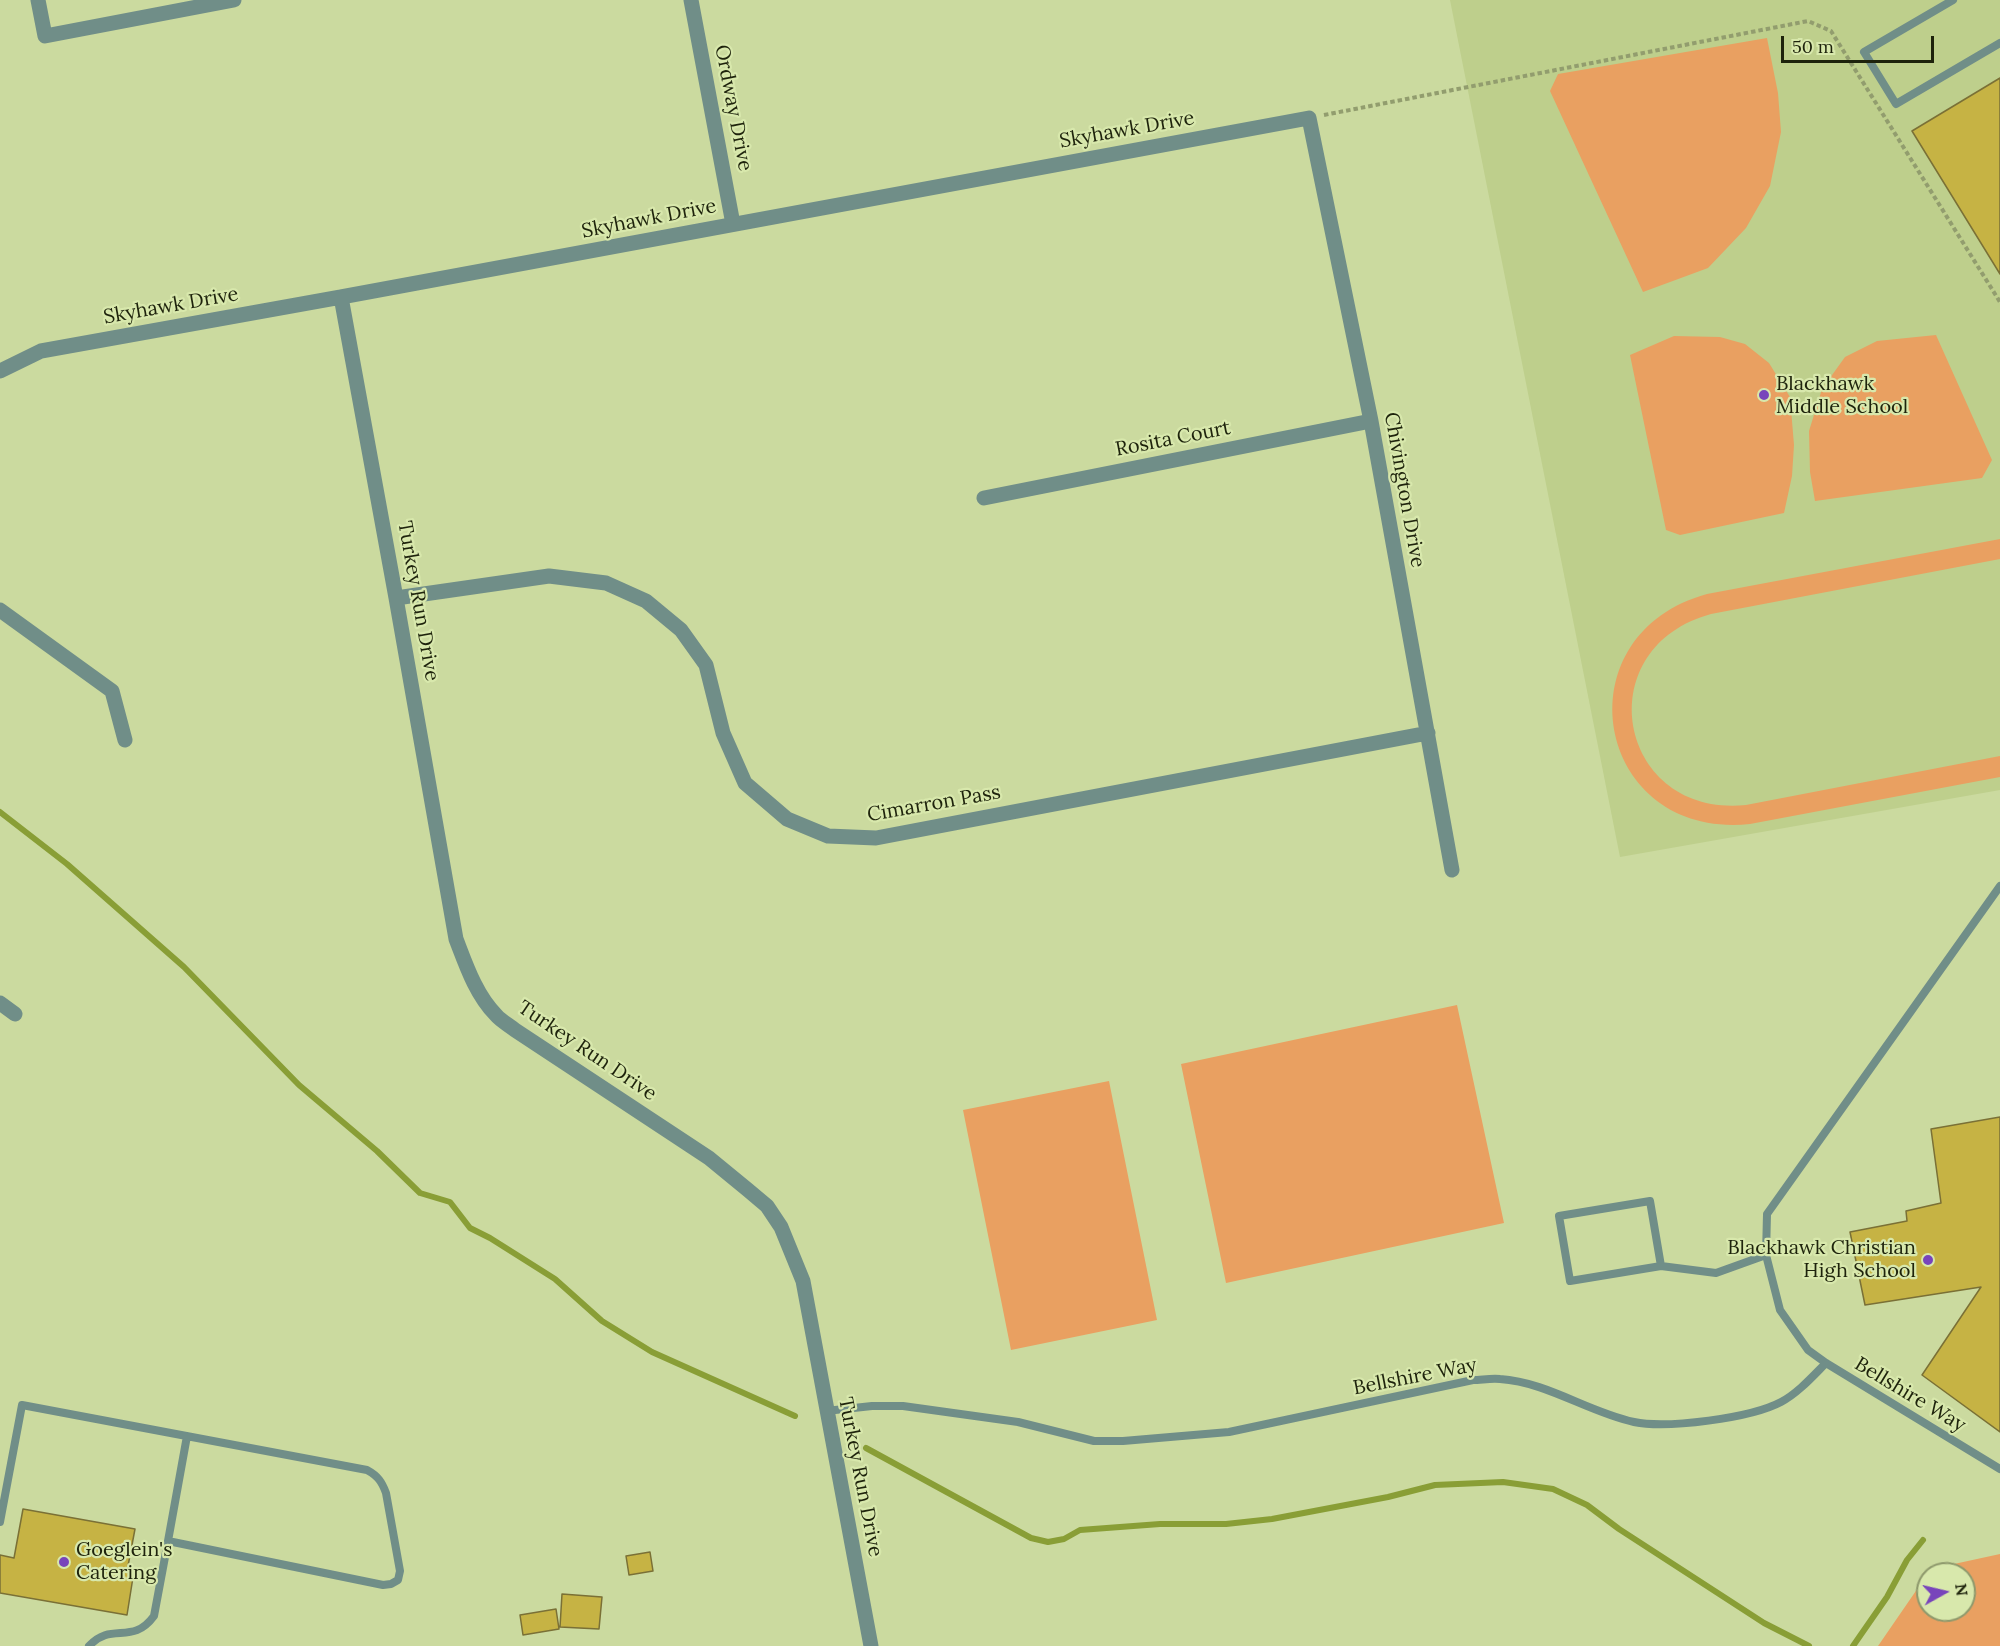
<!DOCTYPE html>
<html>
<head>
<meta charset="utf-8">
<style>
	body { margin:0 }
	#map { position:relative; width:2000px; height:1646px; overflow:hidden; background:#cbda9f; font-family:Lora,serif }
	canvas { display:block }
	.north { position:absolute; left:1916px; top:1562px; width:60px; height:60px; box-sizing:border-box; background:#d8e8ac; border:2px solid #8e996c; border-radius:50%; rotate:82deg; font-size:16px; font-weight:700; line-height:24px; text-align:center; color:#1e230c }
	.north::after { content:''; display:block; margin:auto; width:21px; height:27px; background:#7844bb; clip-path:polygon(50% 0,100% 100%,50% 72%,0 100%) }
	.scale { position:absolute; left:1781px; top:36px; width:153px; height:27px; box-sizing:border-box; border:3px solid #1e230c; border-top:0; padding-left:8px; font-size:18px; line-height:21px; white-space:nowrap; color:#1e230c; -webkit-text-stroke:4px #d8e8ac; paint-order:stroke }
</style>
</head>
<body>
<div id="map">
<canvas width="2000" height="1646"></canvas>
<div class="north">N</div>
<div class="scale">50 m</div>
</div>
<script>
const ctx = document.querySelector('canvas').getContext('2d');
ctx.lineJoin = 'round';
function paint(path, color) { ctx.fillStyle = color; ctx.fill(path, 'evenodd'); }
function strokePath(path, color, width, dash) { ctx.strokeStyle = color; ctx.lineWidth = width; ctx.lineCap = dash ? 'butt' : 'round'; ctx.setLineDash(dash || []); ctx.stroke(path); }
function drawText(font, color, halo, rows, align = 'center') {
  ctx.font = font + ' Lora,serif'; ctx.lineWidth = 4.5; ctx.setLineDash([]); ctx.textBaseline = 'middle'; ctx.strokeStyle = halo; ctx.fillStyle = color; for (const [text, x, y, turn = 0] of rows) {
    ctx.save(); ctx.translate(x, y); ctx.rotate((+turn || 0) * Math.PI / 180); ctx.textAlign = isNaN(turn) ? turn : align; if (halo) ctx.strokeText(text, 0, 0); ctx.fillText(text, 0, 0); ctx.restore();
  }
}
const built = new Path2D(`
	M 1450,0 L 2000,0 L 2000,790 L 1620,857 Z`);
const green = new Path2D(`
	M 1767,38 L 1778,93 L 1781,132 L 1770,186 L 1746,228 L 1708,268 L 1643,292 L 1550,91 L 1558,74 Z
	M 1936,335 L 1992,460 L 1982,478 L 1815,501 L 1810,472 L 1809,431 L 1822,389 L 1845,357 L 1877,341 Z
	M 1674,336 L 1720,337 L 1745,344 L 1769,363 L 1790,397 L 1794,445 L 1792,476 L 1784,513 L 1680,535 L 1666,530 L 1630,355 Z
	M 2000,539 L 2000,559 L 1711,614 C 1586,648 1618,818 1746,805 L 2000,756 L 2000,777 L 1750,824 C 1595,840 1558,635 1707,594 Z
	M 1457,1005 L 1504,1223 L 1226,1283 L 1181,1064 Z
	M 1109,1081 L 1157,1320 L 1011,1350 L 963,1110 Z
	M 2000,1554 L 2000,1646 L 1878,1646 L 1931,1569 ZM 1928,1574 L 1964,1574 L 1964,1610 L 1928,1610 Z`);
const stream = new Path2D(`
	M 0,812 L 67,864 L 184,967 L 299,1085 L 377,1151 L 420,1193 L 450,1202 L 470,1228 L 490,1238 L 555,1279 L 602,1321 L 652,1352 L 795,1416
	M 866,1448 L 1031,1538 L 1048,1542 L 1064,1539 L 1080,1530 L 1160,1524 L 1226,1524 L 1272,1519 L 1388,1497 L 1435,1485 L 1503,1482 L 1553,1489 L 1587,1505 L 1619,1529 L 1764,1623 L 1809,1646
	M 1853,1646 L 1887,1597 L 1907,1560 L 1923,1540`);
const building = new Path2D(`
	M 2000,78 L 2000,274 L 1912,131 Z
	M 2000,1117 L 2000,1432 L 1922,1375 L 1981,1287 L 1865,1305 L 1850,1232 L 1907,1221 L 1906,1211 L 1941,1203 L 1931,1129 Z
	M 23,1509 L 135,1529 L 128,1566 L 134,1571 L 127,1615 L 0,1593 L 0,1555 L 14,1558 Z
	M 650,1552 L 653,1571 L 629,1575 L 626,1556 Z
	M 562,1594 L 602,1597 L 599,1629 L 560,1627 Z
	M 556,1609 L 559,1629 L 523,1635 L 520,1615 Z`);
const path = new Path2D(`
	M 1324,115 L 1808,21 L 1831,31 L 2000,302`);
const lane = new Path2D(`
	M 1953,0 L 1864,52 L 1896,104 L 2000,43
	M 2000,886 L 1767,1214 L 1766,1255 L 1780,1310 L 1808,1350 L 1826,1363 L 2000,1469
	M 1661,1266 L 1650,1201 L 1559,1216 L 1570,1281 L 1661,1266 L 1716,1273 L 1766,1255
	M 826,1411 L 872,1406 L 903,1406 L 1018,1422 L 1094,1441 L 1123,1441 L 1229,1432 L 1473,1380 C 1481,1380 1491,1378 1500,1379 C 1547,1382 1588,1412 1634,1422 C 1667,1429 1751,1418 1781,1402 C 1798,1393 1813,1376 1826,1363
	M 0,1522 L 22,1405 L 367,1470 C 378,1476 382,1482 386,1493 L 400,1571 L 398,1580 L 391,1584 L 383,1585 L 168,1541 L 154,1616 C 132,1646 112,1621 89,1646
	M 168,1541 L 187,1436`);
const street = new Path2D(`
	M 38,0 L 45,36 L 234,0
	M 691,0 L 733,224
	M 341,297 L 396,598 L 456,939 C 466,965 476,995 496,1015 C 501,1021 509,1025 515,1030 L 709,1158 L 748,1190 L 767,1206 L 781,1227 L 803,1281 L 871,1646
	M 0,371 L 41,351 L 341,297 L 1309,118 L 1371,421 L 1452,870
	M 984,498 L 1371,421
	M 396,598 L 549,576 L 606,583 L 646,601 L 681,630 L 706,665 L 723,733 L 745,783 L 787,819 L 828,836 L 876,838 L 1428,733
	M 0,610 L 112,691 L 125,740
	M 0,1003 L 15,1014`);
const markers = [
	[1764,395,6,"#7844bb"],
	[1928,1260,6,"#7844bb"],
	[64,1562,6,"#7844bb"]
];
const streetNames = [
	["Ordway Drive",733,108,79],
	["Skyhawk Drive",1127,130,-10],
	["Skyhawk Drive",649,219,-11],
	["Skyhawk Drive",171,306,-10],
	["Rosita Court",1173,439,-11],
	["Chivington Drive",1404,490,80],
	["Turkey Run Drive",418,601,80],
	["Cimarron Pass",934,804,-10],
	["Turkey Run Drive",587,1051,34],
	["Bellshire Way",1415,1377,-11],
	["Bellshire Way",1910,1395,31],
	["Turkey Run Drive",860,1477,79]
];
const poiNames = [
	["Blackhawk",1776,384],
	["Middle School",1776,407],
	["Blackhawk Christian",1916,1248,"right"],
	["High School",1916,1271,"right"],
	["Goeglein's",76,1550],
	["Catering",76,1573]
];
paint(built, '#becf8c');
paint(green, '#e9a061');
strokePath(stream, '#899e36', 6);
paint(building, '#c6b344');
strokePath(building, '#7a7036', 1.5);
strokePath(path, '#929d6e', 4, [4.5, 3]);
strokePath(lane, '#708e88', 8);
strokePath(street, '#708e88', 15);
for (const [x, y, r, color] of markers) { const dot = new Path2D(); dot.arc(x, y, r, 0, 2 * Math.PI); ctx.fillStyle = color; ctx.fill(dot); strokePath(dot, '#d8e8ac', 2); }
drawText('20px', '#1e230c', '#d8e8ac', streetNames);
drawText('20px', '#1e230c', '#d8e8ac', poiNames, 'left');
</script>
</body>
</html>
